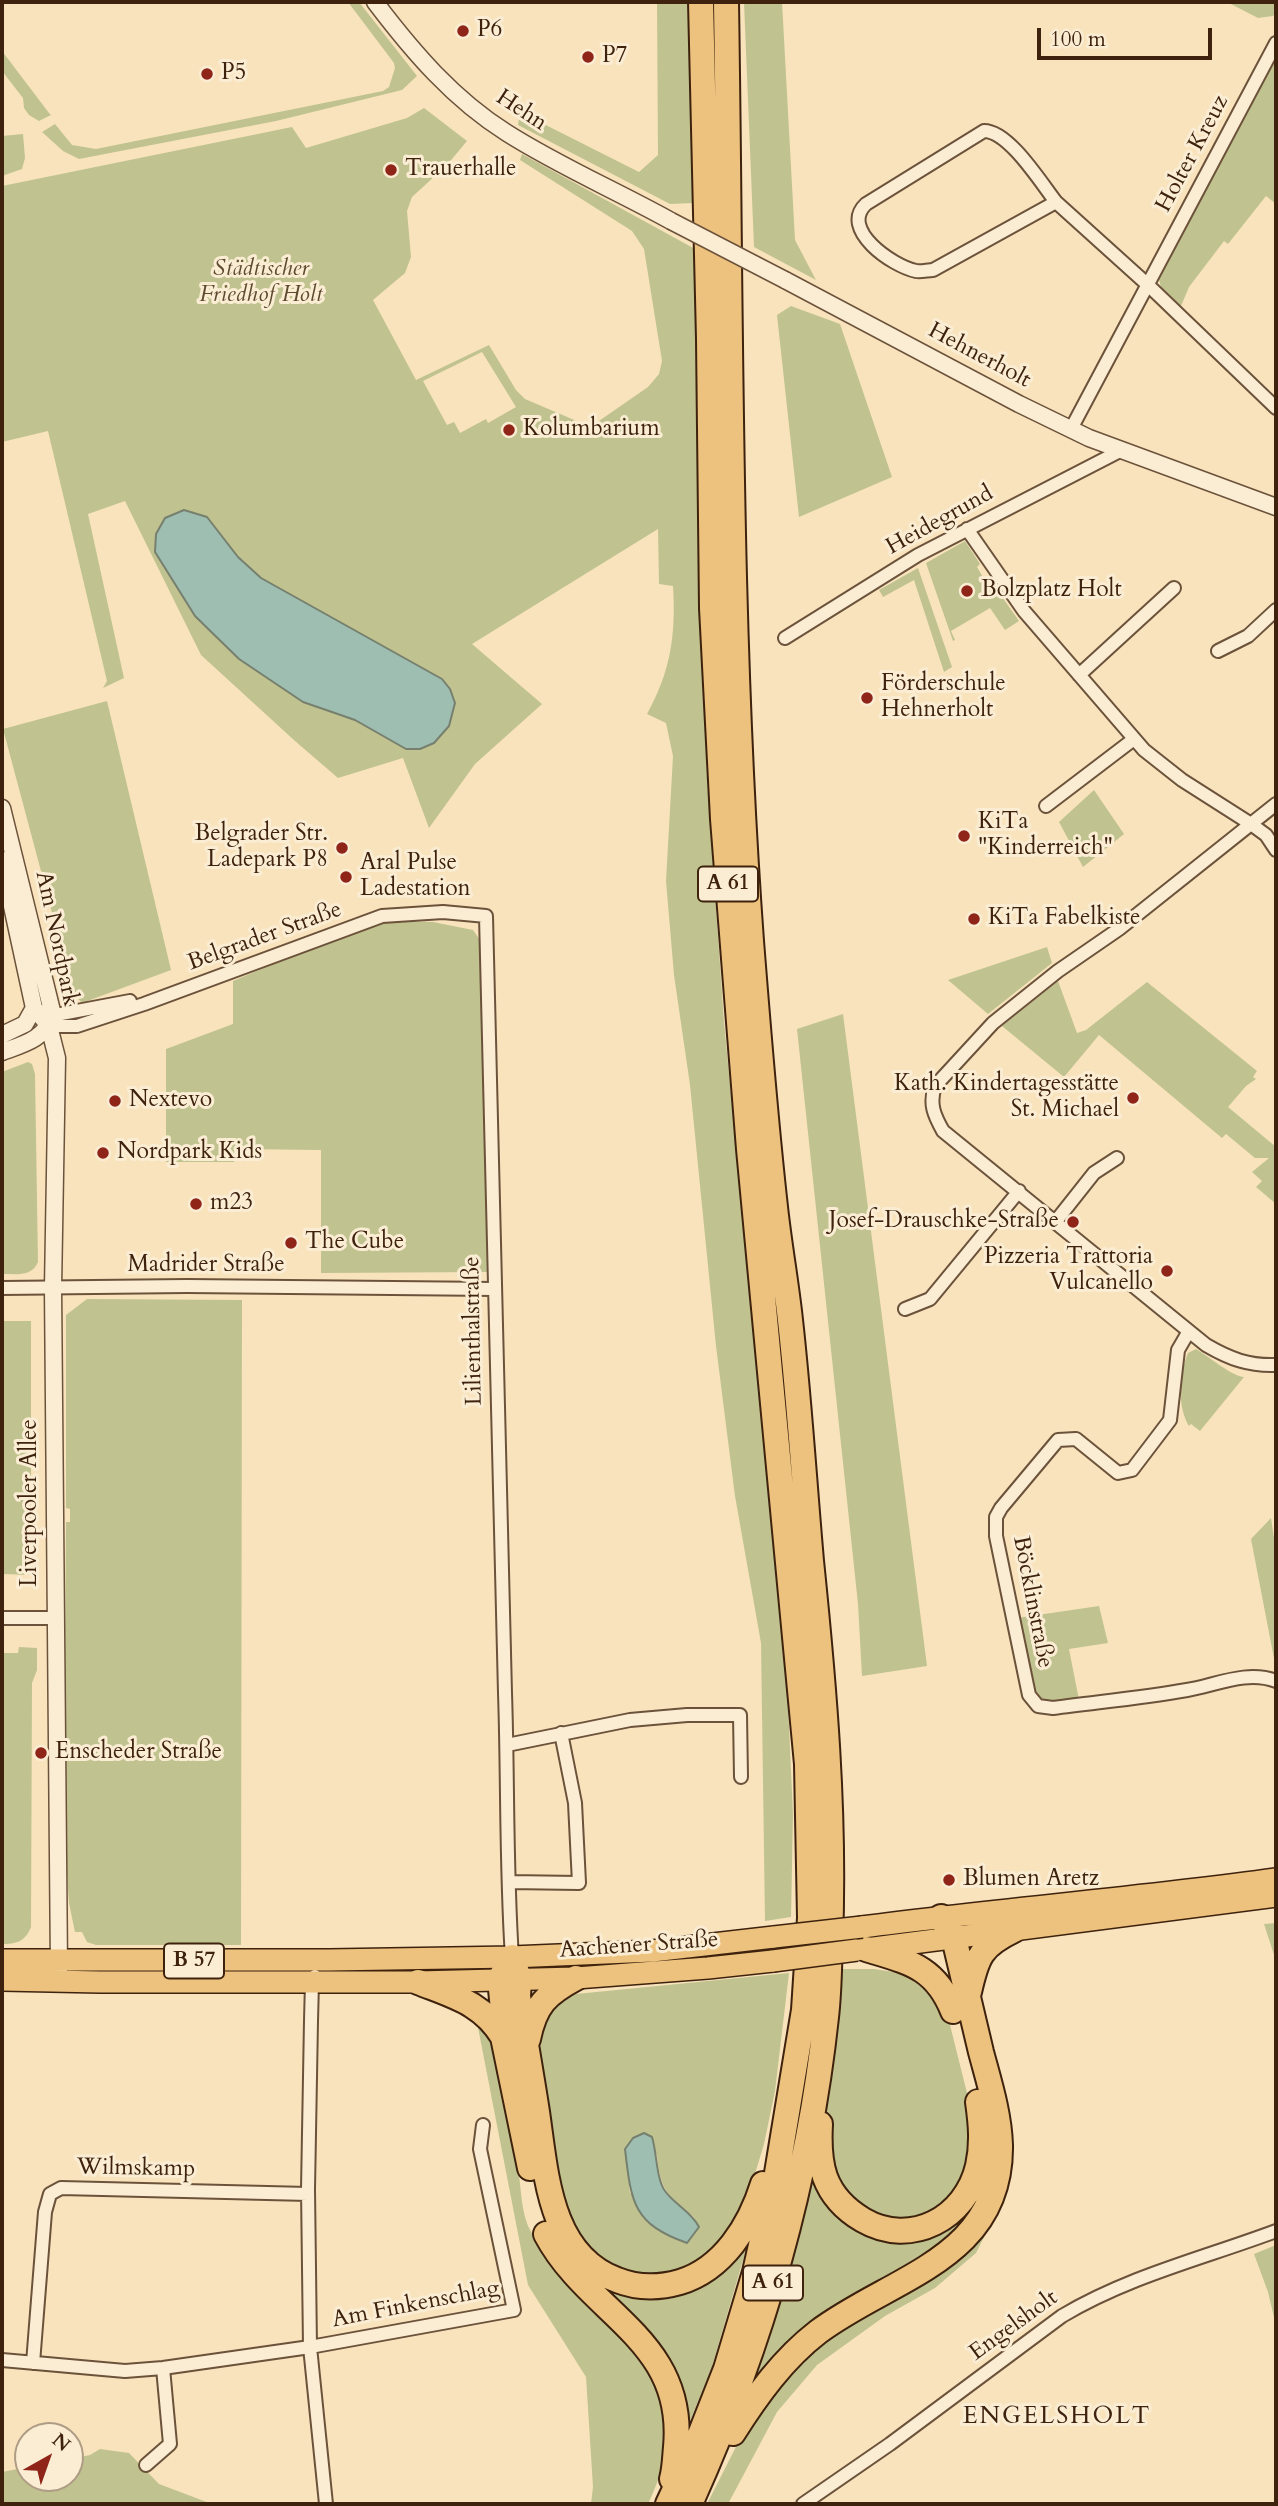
<!DOCTYPE html>
<html>
<head>
<meta charset="utf-8">
<style>
	body { margin:0 }
	#map { position:relative; width:1278px; height:2506px; overflow:hidden; background:#f8e3bd; font-family:Cardo,serif }
	canvas { display:block }
	.frame { position:absolute; inset:0; border:4px solid #3e220e; pointer-events:none }
	.north { position:absolute; left:14px; top:2422px; width:70px; height:70px; box-sizing:border-box; background:#faedd4; border:2px solid #af9c85; border-radius:50%; rotate:40deg; font-size:19px; font-weight:700; line-height:28px; text-align:center; color:#3e220e }
	.north::after { content:''; display:block; margin:auto; width:24px; height:32px; background:#8f2418; clip-path:polygon(50% 0,100% 100%,50% 72%,0 100%) }
	.scale { position:absolute; left:1037px; top:28px; width:175px; height:32px; box-sizing:border-box; border:4px solid #3e220e; border-top:0; padding-left:9px; font-size:21px; line-height:24px; white-space:nowrap; color:#3e220e; -webkit-text-stroke:5px #faedd4; paint-order:stroke }
</style>
</head>
<body>
<div id="map">
<canvas width="1278" height="2506"></canvas>
<div class="frame"></div>
<div class="north">N</div>
<div class="scale">100 m</div>
</div>
<script>
const ctx = document.querySelector('canvas').getContext('2d');
ctx.lineJoin = 'round';
function paint(path, color) { ctx.fillStyle = color; ctx.fill(path, 'evenodd'); }
function strokePath(path, color, width, dash) { ctx.strokeStyle = color; ctx.lineWidth = width; ctx.lineCap = dash ? 'butt' : 'round'; ctx.setLineDash(dash || []); ctx.stroke(path); }
function drawText(font, color, halo, rows, align = 'center') {
  ctx.font = font + ' Cardo,serif'; ctx.lineWidth = 6; ctx.setLineDash([]); ctx.textBaseline = 'middle'; ctx.strokeStyle = halo; ctx.fillStyle = color; for (const [text, x, y, turn = 0] of rows) {
    ctx.save(); ctx.translate(x, y); ctx.rotate((+turn || 0) * Math.PI / 180); ctx.textAlign = isNaN(turn) ? turn : align; if (halo) ctx.strokeText(text, 0, 0); ctx.fillText(text, 0, 0); ctx.restore();
  }
}
const green = new Path2D(`
	M 348,2 L 359,2 L 417,76 L 402,90 L 276,121 L 79,159 L 63,151 L 42,132 L 55,124 L 72,145 L 96,149 L 383,91 L 389,87 L 395,68 L 394,63 Z
	M 657,2 L 690,2 L 693,203 L 670,204 L 518,125 L 520,112 L 639,172 L 658,155 Z
	M 744,2 L 782,2 L 795,240 L 816,280 L 754,247 Z
	M 1227,2 L 1276,2 L 1276,12 L 1273,16 L 1258,18 Z
	M 2,51 L 49,113 L 51,115 L 39,121 L 29,115 L 24,108 L 23,98 L 2,71 Z
	M 1276,52 L 1276,204 L 1266,196 L 1228,244 L 1224,241 L 1189,287 L 1181,306 L 1161,287 L 1158,276 Z
	M 424,108 L 467,141 L 447,165 L 412,197 L 407,211 L 411,257 L 405,273 L 373,300 L 416,380 L 489,345 L 516,390 L 525,399 L 586,425 L 596,423 L 648,387 L 659,374 L 662,361 L 644,249 L 632,231 L 520,160 L 522,154 L 695,249 L 697,432 L 707,779 L 724,1022 L 786,1659 L 793,1815 L 791,1917 L 765,1921 L 761,1643 L 735,1496 L 716,1346 L 690,1085 L 674,975 L 666,881 L 673,756 L 666,723 L 647,714 C 671,671 676,634 673,586 L 659,584 L 658,529 L 472,644 L 542,704 L 475,764 L 429,828 L 403,758 L 338,778 L 295,741 L 201,655 L 125,501 L 88,514 L 124,678 L 103,688 L 107,681 L 48,431 L 2,442 L 2,186 L 292,127 L 306,148 L 407,118 ZM 482,352 L 516,407 L 488,423 L 486,419 L 460,433 L 454,422 L 447,425 L 423,381 ZM 155,552 L 238,557 L 260,578 L 290,595 L 406,749 L 355,720 L 303,702 L 239,659 L 195,616 Z
	M 23,134 L 25,158 L 22,169 L 2,176 L 2,136 Z
	M 791,306 L 840,324 L 892,477 L 799,517 L 777,315 Z
	M 965,541 L 980,564 L 977,567 L 984,579 L 988,577 L 1019,621 L 1005,630 L 990,608 L 951,631 L 955,640 L 953,641 L 926,563 Z
	M 918,568 L 952,667 L 944,672 L 914,580 L 883,597 L 879,590 Z
	M 107,701 L 171,970 L 82,1003 L 64,983 L 53,916 L 3,729 Z
	M 1094,790 L 1124,834 L 1083,867 L 1059,822 Z
	M 390,921 L 433,922 L 473,930 L 480,940 L 488,1272 L 321,1273 L 321,1150 L 234,1149 L 234,1162 L 166,1162 L 166,1049 L 233,1024 L 233,981 L 347,933 Z
	M 1047,947 L 1052,963 L 988,1014 L 948,980 Z
	M 1058,981 L 1077,1033 L 1086,1030 L 1147,982 L 1257,1071 L 1253,1077 L 1256,1079 L 1246,1086 L 1228,1107 L 1276,1147 L 1276,1204 L 1256,1187 L 1262,1181 L 1252,1172 L 1269,1158 L 1255,1158 L 1226,1134 L 1222,1138 L 1099,1035 L 1064,1077 L 1002,1026 Z
	M 843,1014 L 927,1666 L 862,1676 L 858,1604 L 797,1029 Z
	M 28,1062 L 32,1064 L 35,1074 L 38,1262 C 32,1277 16,1274 2,1274 L 2,1072 Z
	M 87,1299 L 242,1300 L 241,1945 L 96,1945 L 87,1942 L 82,1932 L 75,1932 L 69,1903 L 64,1827 L 66,1522 L 70,1522 L 70,1509 L 66,1508 L 66,1315 Z
	M 2,1321 L 31,1321 L 31,1575 L 2,1574 Z
	M 1196,1349 C 1208,1356 1233,1377 1244,1377 L 1200,1431 L 1191,1424 L 1189,1426 C 1177,1406 1179,1375 1188,1353 Z
	M 1271,1518 L 1276,1551 L 1276,1669 L 1251,1539 Z
	M 1099,1606 L 1108,1643 L 1069,1649 L 1079,1700 L 1046,1704 L 1034,1696 L 1017,1618 Z
	M 19,1647 L 37,1648 L 37,1670 L 32,1683 L 31,1927 C 25,1942 16,1944 2,1944 L 2,1653 L 18,1653 Z
	M 1276,1923 L 1276,1961 L 1264,1924 Z
	M 840,1969 L 874,1969 L 921,1976 L 948,2017 L 967,2093 L 971,2114 L 967,2175 L 936,2212 L 901,2223 L 867,2215 L 839,2186 L 826,2145 L 827,2106 Z
	M 789,1973 L 775,2091 L 764,2144 L 748,2197 L 732,2230 L 697,2263 L 666,2275 L 643,2277 L 616,2271 L 593,2256 L 565,2212 L 534,2057 L 550,2004 L 576,1994 ZM 633,2138 L 657,2155 C 660,2190 668,2197 695,2218 L 630,2193 L 625,2150 Z
	M 475,2012 L 491,2027 C 500,2074 509,2121 518,2168 C 521,2186 521,2209 528,2226 C 540,2252 560,2272 580,2293 C 645,2359 696,2407 648,2504 L 591,2504 L 593,2487 L 586,2377 L 528,2285 Z
	M 992,2117 L 984,2196 L 953,2240 L 754,2384 L 766,2349 L 815,2162 L 842,2213 L 942,2226 Z
	M 1001,2204 L 976,2253 L 935,2288 L 885,2316 L 817,2365 L 777,2412 L 728,2504 L 707,2504 L 746,2427 L 796,2361 Z
	M 754,2222 L 712,2367 L 686,2431 L 682,2395 L 584,2278 L 571,2250 L 664,2293 Z
	M 1276,2245 L 1276,2326 L 1268,2292 L 1254,2254 Z
	M 100,2449 L 129,2453 L 159,2484 L 212,2504 L 2,2504 L 2,2472 L 28,2467 L 28,2478 L 70,2478 L 70,2459 L 90,2455 Z`);
const water = new Path2D(`
	M 184,510 L 207,517 L 238,557 L 261,578 L 442,679 L 450,689 L 455,703 L 449,726 L 434,743 L 420,749 L 406,749 L 355,720 L 303,702 L 239,659 L 195,616 L 155,552 L 156,534 L 165,518 Z
	M 644,2133 L 652,2137 C 657,2153 656,2178 665,2191 C 675,2205 692,2212 699,2227 L 687,2243 C 633,2224 631,2202 625,2149 L 633,2138 Z`);
const minor = new Path2D(`
	M 984,131 C 1009,131 1041,183 1056,202 L 933,270 C 928,270 921,272 916,271 C 892,266 839,229 866,204 Z
	M 1056,202 L 1148,285 L 1276,408
	M 1071,429 L 1276,43
	M 967,529 L 1024,611 L 1144,750 L 1182,780 L 1251,824 L 1266,835 L 1276,850
	M 785,638 L 918,555 L 1120,451
	M 1218,651 L 1248,636 L 1276,610
	M 1079,675 L 1174,588
	M 1276,804 L 1119,929 L 1058,971 L 993,1023 L 935,1086 C 929,1104 934,1115 943,1131 L 1206,1345 C 1230,1359 1249,1366 1276,1365
	M 1046,806 L 1134,739
	M 45,1017 L 130,1001
	M 49,1026 L 77,1026 L 144,1004 L 382,916 L 443,912 L 486,916 C 491,1175 497,1434 505,1693 C 508,1781 506,1869 512,1957
	M 1056,1221 L 1094,1173 L 1117,1158
	M 2,1288 L 187,1286 L 495,1289
	M 905,1309 L 930,1299 L 1019,1191
	M 1189,1331 L 1178,1350 L 1170,1420 L 1132,1470 L 1118,1473 L 1076,1439 L 1058,1440 L 1001,1508 L 996,1517 L 996,1536 L 1029,1695 L 1038,1706 L 1053,1708 C 1097,1702 1142,1698 1187,1690 C 1216,1685 1247,1670 1276,1681
	M 2,1618 L 54,1618
	M 507,1745 L 630,1720 L 687,1715 L 740,1715 L 741,1777
	M 509,1882 L 579,1883 L 575,1803 L 561,1733
	M 315,1976 L 312,1982 L 311,2021 L 308,2189 L 310,2347 L 326,2504
	M 2,2360 L 125,2371 L 163,2368 L 310,2347 L 514,2310 L 480,2149 L 483,2125
	M 33,2363 L 45,2212 L 50,2194 L 61,2188 L 308,2194
	M 146,2465 L 170,2444 L 163,2368
	M 803,2504 L 890,2444 L 1062,2316 C 1129,2276 1204,2258 1276,2231`);
const tertiary = new Path2D(`
	M 375,2 C 413,52 453,99 507,133 C 559,166 617,191 671,221
	M 785,280 L 1019,404 L 1089,438 L 1276,507
	M 2,808 L 53,1015 C 45,1039 24,1044 2,1052
	M 2,860 L 34,1008 L 25,1024 L 2,1035
	M 34,1008 L 49,1026 L 57,1058 L 53,1288 L 59,1969`);
const primary = new Path2D(`
	M 862,1927 C 1000,1909 1139,1898 1276,1879
	M 866,1949 L 1276,1896
	M 2,1960 L 329,1960 L 512,1957 L 652,1951 L 774,1937
	M 2,1980 L 100,1982 L 418,1982 L 576,1978 L 708,1968 L 773,1961`);
const motorway = new Path2D(`
	M 866,1949 C 908,1962 935,1966 953,2011
	M 512,1957 L 519,1979 L 518,1996 C 524,2034 531,2073 537,2112 C 546,2173 549,2255 617,2280 C 637,2288 659,2288 680,2282 C 723,2269 750,2226 763,2184
	M 418,1982 C 453,1996 483,2003 503,2037 L 530,2168
	M 969,1992 C 977,1956 981,1946 1014,1930
	M 504,2020 L 500,1979 L 512,1957
	M 528,2039 C 535,2005 546,1994 576,1978
	M 820,2124 C 819,2142 819,2160 825,2177 C 832,2196 846,2210 863,2220 C 911,2248 966,2218 978,2166 C 983,2144 981,2123 978,2102
	M 546,2234 C 589,2315 686,2339 676,2447 C 675,2457 675,2468 672,2479
	M 733,2433 C 757,2395 783,2359 818,2332 C 891,2277 1002,2259 1000,2145 C 999,2113 989,2082 981,2052 C 972,2014 963,1976 954,1938 L 941,1917
	M 668,2504 L 698,2440 L 726,2369 L 755,2272 L 777,2173 L 804,2010 L 810,1918 L 807,1764 L 749,1149 L 723,819 L 712,608 L 709,339 L 701,2
	M 690,2504 C 760,2349 808,2186 826,2017 C 829,1992 829,1966 830,1941 C 835,1813 824,1687 811,1561 C 804,1481 799,1400 790,1320 C 786,1282 779,1245 775,1207 C 765,1118 758,1030 751,941 C 728,628 731,315 726,2`);
const tertiaryBridge = new Path2D(`
	M 671,221 L 785,280`);
const primaryBridge = new Path2D(`
	M 774,1937 L 862,1927
	M 773,1961 L 857,1950`);
const markers = [
	[463,31,7,"#8f2418"],
	[588,57,7,"#8f2418"],
	[207,74,7,"#8f2418"],
	[391,170,7,"#8f2418"],
	[509,430,7,"#8f2418"],
	[967,591,7,"#8f2418"],
	[867,698,7,"#8f2418"],
	[964,836,7,"#8f2418"],
	[342,848,7,"#8f2418"],
	[346,877,7,"#8f2418"],
	[974,919,7,"#8f2418"],
	[1133,1098,7,"#8f2418"],
	[115,1101,7,"#8f2418"],
	[103,1153,7,"#8f2418"],
	[196,1204,7,"#8f2418"],
	[1073,1222,7,"#8f2418"],
	[291,1243,7,"#8f2418"],
	[1167,1271,7,"#8f2418"],
	[41,1753,7,"#8f2418"],
	[949,1880,7,"#8f2418"]
];
const shields = [
	[728,884,60],
	[194,1961,60],
	[773,2283,60]
];
const shieldNames = [
	["A 61",728,884],
	["B 57",194,1961],
	["A 61",773,2283]
];
const poiNames = [
	["P6",477,31],
	["P7",602,57],
	["P5",221,74],
	["Trauerhalle",405,170],
	["Kolumbarium",523,430],
	["Bolzplatz Holt",981,591],
	["Förderschule",881,685],
	["Hehnerholt",881,711],
	["KiTa",978,823],
	["\"Kinderreich\"",978,849],
	["Belgrader Str.",328,835,"right"],
	["Ladepark P8",328,861,"right"],
	["Aral Pulse",360,864],
	["Ladestation",360,890],
	["KiTa Fabelkiste",988,919],
	["Kath. Kindertagesstätte",1119,1085,"right"],
	["St. Michael",1119,1111,"right"],
	["Nextevo",129,1101],
	["Nordpark Kids",117,1153],
	["m23",210,1204],
	["Josef-Drauschke-Straße",1059,1222,"right"],
	["The Cube",305,1243],
	["Pizzeria Trattoria",1153,1258,"right"],
	["Vulcanello",1153,1284,"right"],
	["Enscheder Straße",55,1753],
	["Blumen Aretz",963,1880]
];
const streetNames = [
	["Hehn",521,111,33],
	["Holter Kreuz",1193,154,-62],
	["Hehnerholt",979,356,28],
	["Heidegrund",940,521,-29],
	["Belgrader Straße",265,937,-20],
	["Am Nordpark",56,939,78],
	["Madrider Straße",206,1266],
	["Lilienthalstraße",474,1331,-91],
	["Liverpooler Allee",31,1503,-90],
	["Böcklinstraße",1032,1602,79],
	["Aachener Straße",639,1946,-4],
	["Wilmskamp",136,2169,1],
	["Am Finkenschlag",416,2305,-11],
	["Engelsholt",1014,2326,-36]
];
const parkNames = [
	["Städtischer",261,270],
	["Friedhof Holt",261,296]
];
const neighbourhoodNames = [
	["ENGELSHOLT",1057,2417]
];
paint(green, '#c0c38f');
paint(water, '#9dbeb0');
strokePath(water, '#77806f', 2);
strokePath(minor, '#6c523a', 16);
strokePath(tertiary, '#6c523a', 19);
strokePath(primary, '#3e220e', 24);
strokePath(motorway, '#3e220e', 28);
strokePath(minor, '#faedd4', 12);
strokePath(tertiary, '#faedd4', 16);
strokePath(primary, '#ecc27e', 21);
strokePath(motorway, '#ecc27e', 24);
strokePath(tertiaryBridge, '#6c523a', 19, []);
strokePath(primaryBridge, '#3e220e', 24, []);
strokePath(tertiaryBridge, '#faedd4', 16);
strokePath(primaryBridge, '#ecc27e', 21);
for (const [x, y, r, color] of markers) { const dot = new Path2D(); dot.arc(x, y, r, 0, 2 * Math.PI); ctx.fillStyle = color; ctx.fill(dot); strokePath(dot, '#faedd4', 2.5); }
for (const [x, y, w] of shields) { const box = new Path2D(); box.roundRect(x - w / 2, y - 17.5, w, 35, 5); ctx.fillStyle = '#faedd4'; ctx.fill(box); strokePath(box, '#3e220e', 2); }
drawText('bold 21px', '#3e220e', null, shieldNames);
drawText('23px', '#3e220e', '#faedd4', poiNames, 'left');
drawText('23px', '#3e220e', '#faedd4', streetNames);
drawText('italic 23px', '#5e4a2e', '#faedd4', parkNames);
ctx.letterSpacing = '2px';
drawText('24px', '#3e220e', '#faedd4', neighbourhoodNames);
ctx.letterSpacing = '0px';
</script>
</body>
</html>
